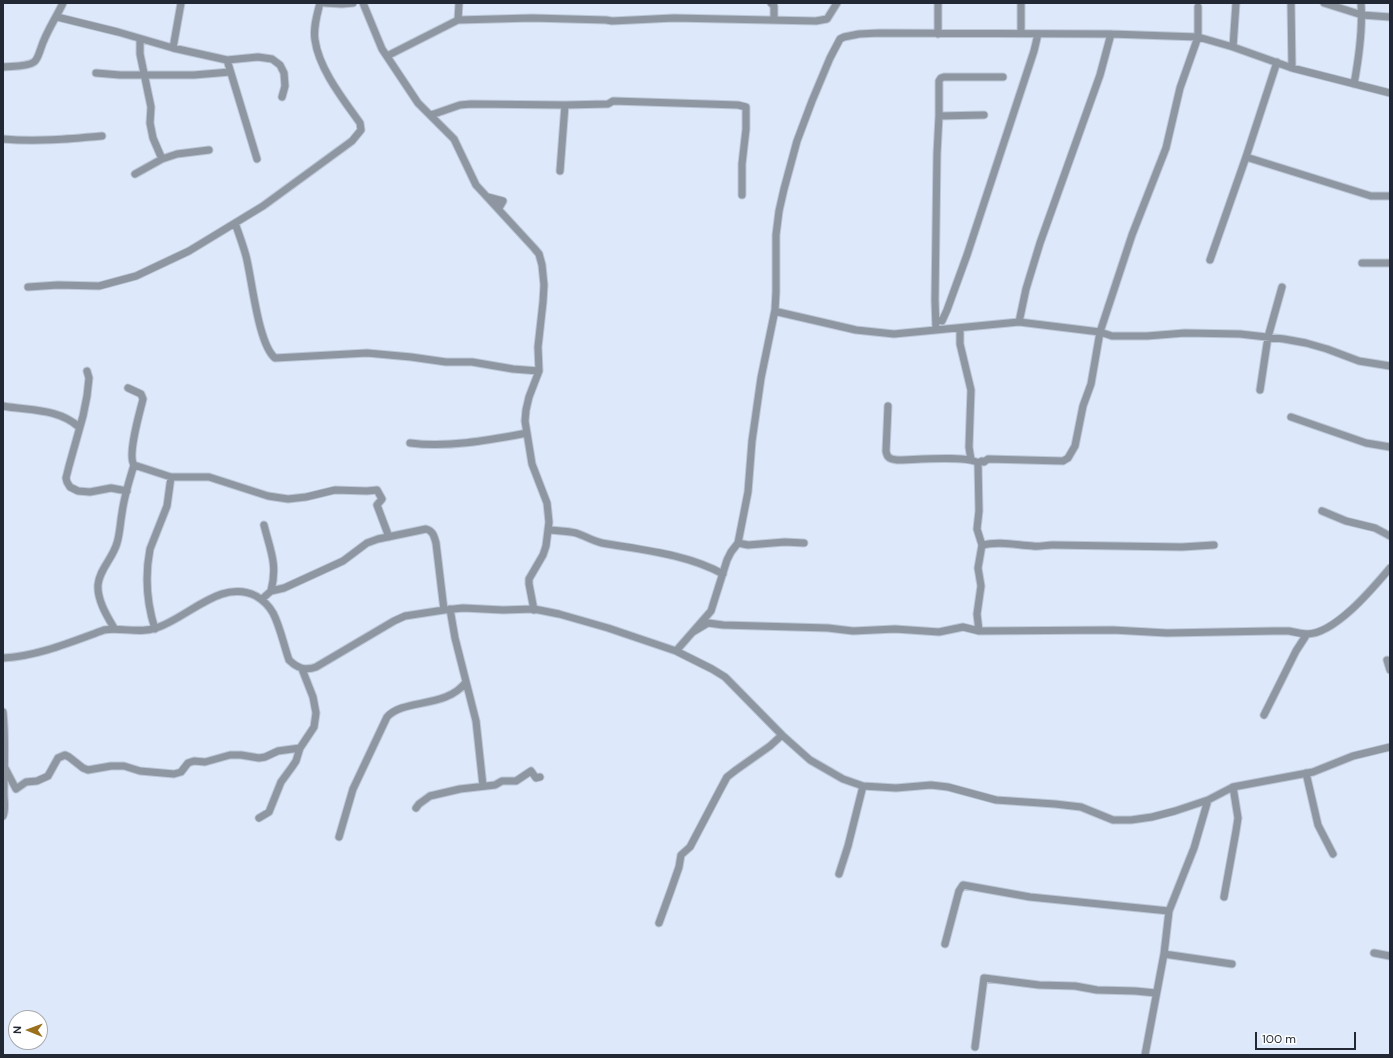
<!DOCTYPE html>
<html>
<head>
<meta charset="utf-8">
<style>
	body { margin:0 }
	#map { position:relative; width:1393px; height:1058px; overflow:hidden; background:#dde8fa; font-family:"DM Sans",sans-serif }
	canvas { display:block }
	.frame { position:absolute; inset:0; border:4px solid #222934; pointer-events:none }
	.north { position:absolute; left:8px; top:1010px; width:40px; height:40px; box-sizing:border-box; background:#fff; border:1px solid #a7a9ae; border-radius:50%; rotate:271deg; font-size:11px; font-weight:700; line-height:16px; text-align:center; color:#222934 }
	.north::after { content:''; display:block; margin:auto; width:14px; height:18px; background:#9a701d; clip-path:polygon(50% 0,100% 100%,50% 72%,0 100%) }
	.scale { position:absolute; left:1255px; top:1032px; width:101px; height:18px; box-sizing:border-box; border:2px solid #222934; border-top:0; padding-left:5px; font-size:12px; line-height:14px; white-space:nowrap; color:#222934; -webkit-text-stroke:3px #fff; paint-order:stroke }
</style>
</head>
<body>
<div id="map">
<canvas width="1393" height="1058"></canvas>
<div class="frame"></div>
<div class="north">N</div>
<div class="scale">100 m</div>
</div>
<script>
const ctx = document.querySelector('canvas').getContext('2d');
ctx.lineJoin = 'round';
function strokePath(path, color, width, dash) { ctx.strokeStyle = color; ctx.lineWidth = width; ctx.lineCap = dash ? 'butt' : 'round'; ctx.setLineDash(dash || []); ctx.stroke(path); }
const minor = new Path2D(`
	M 325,3 L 342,4 L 353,3
	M 363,3 L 382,49 L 418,103 L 454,139 L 476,185 L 534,248 L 539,254 L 542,265 L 544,285 L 543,302 L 538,347 L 539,371 L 529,397 L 526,410 L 525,421 L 532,464 L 547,503 L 549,522 L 546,546 L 543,555 L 529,579 L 529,584 L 534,610
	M 459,3 L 458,20 L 532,18 L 606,20 L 612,21 L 674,18 L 816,21 L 827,19 L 837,3
	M 771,3 L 774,6 L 774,20
	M 1021,3 L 1021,33
	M 1291,3 L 1292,68
	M 1324,3 L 1362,15 L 1390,17
	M 57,17 L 118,32 L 173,48 L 227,60 L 258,57 L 272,59 L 280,65 L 284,73 L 285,86 L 282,97
	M 938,34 L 938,3
	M 140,39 L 140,54 L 151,107 L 150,123 L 153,138 L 162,159
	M 1233,47 L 1236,3
	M 173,48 L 181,3
	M 387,56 L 458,20
	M 227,60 L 257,159
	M 3,67 C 12,66 27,67 34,62 C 38,59 39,53 41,48 C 46,32 56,18 63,3
	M 96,73 L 120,75 L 194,75 L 230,72
	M 1354,84 C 1359,57 1363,30 1361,3
	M 1390,93 L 1292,68 L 1233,47 L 1198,37 L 1111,34 L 879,33 L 859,34 L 844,37 L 840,39 L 830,58 L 812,101 L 797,141 L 784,189 L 779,211 L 776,235 L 776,292 L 775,310 L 778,312 L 856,330 L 894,334 L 1019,322 L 1100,332 L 1112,336 L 1147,336 L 1185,333 L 1240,334 L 1284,339 L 1306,343 L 1327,349 L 1359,361 L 1390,366
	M 430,115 L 434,114 L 460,105 L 471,104 L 565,105 L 608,104 L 613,101 L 738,105 L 746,107 L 746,129 L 742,164 L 742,195
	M 939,116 L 984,115
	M 3,139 C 36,142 69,139 102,136
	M 1246,157 L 1371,196 L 1390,196
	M 560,171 L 565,105
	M 135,174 L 162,159 L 177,154 L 209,150
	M 488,197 L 503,201 L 499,208
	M 235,223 C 239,234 243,245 246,256 C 252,279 258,344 275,358 L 367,353 L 411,357 L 446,362 L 472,362 L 513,369 L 539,371
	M 1210,260 L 1246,157 L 1277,62
	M 1362,263 L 1390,263
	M 28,287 L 58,285 L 99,286 L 136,276 L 189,251 L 263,206 L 352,141 L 361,130 L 360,123 C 343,99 319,69 315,40 C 313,28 317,15 320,3
	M 936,319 L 942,321 L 947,310 L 967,255 L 1034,51 L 1038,34
	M 1019,322 L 1026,289 L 1040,243 L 1100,75 L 1111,34
	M 960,328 L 960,344 L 971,390 L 969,447 L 971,460
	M 936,330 L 935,300 L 937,154 L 939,116 L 939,81 L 941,78 L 944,77 L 1003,77
	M 87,371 L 89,378 L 87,396 L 83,416 L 69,466 L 66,478 L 67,482 L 70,487 L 78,491 L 90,492 L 111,488 L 127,491
	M 128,388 L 141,394 L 143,399 C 140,412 127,455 134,465 L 171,477 L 209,477 L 268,496 L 288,499 L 306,497 L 335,490 L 367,491 L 377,490 L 382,499 L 377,505 L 389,537
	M 1260,390 L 1268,337 L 1282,287
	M 3,406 C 30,411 57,408 79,427
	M 888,406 L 886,451 C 887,458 890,459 897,460 C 913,460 968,455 978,463 L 982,461 L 984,462 L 988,459 L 1063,461 L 1068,458 L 1075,446 L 1083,406 L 1091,384 L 1100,332 L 1132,235 L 1166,148 L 1180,88 L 1198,37 L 1198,7
	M 1291,417 L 1366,443 L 1390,447
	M 410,443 C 448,448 489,440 527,433
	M 978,463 L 979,511 L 977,529 L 982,545 L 978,568 L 981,586 L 977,614 L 979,631
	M 1322,511 L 1346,521 L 1375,528 L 1390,536
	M 264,525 C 270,550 278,564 271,591
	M 549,530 C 558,531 568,531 576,533 C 585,536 593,541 602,543 C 642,550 687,554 723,574
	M 738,543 L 748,492 L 752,441 L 761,378 L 775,310
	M 982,545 C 1000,541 1016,545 1033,546 C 1039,547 1046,545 1052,545 L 1182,547 L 1214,545
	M 262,599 L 271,591 L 284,588 L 343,561 L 367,543 L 378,539 L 426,529 C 433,531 434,536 436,543 L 444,610
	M 450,609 L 455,638 L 476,721 L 483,786
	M 114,628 C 107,616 97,600 98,585 C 99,570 113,558 117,543 C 120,533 120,524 122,513 C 124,497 129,481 134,465
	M 155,629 C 147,604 145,575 150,549 L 167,506 L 171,477
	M 693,632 L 708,623 L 723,625 L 828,628 L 853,631 L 895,629 L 939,632 L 963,627 L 979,631 L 1113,630 L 1167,633 L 1273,631 C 1278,631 1284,631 1289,631 C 1295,632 1301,634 1307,634 C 1335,634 1373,588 1390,568
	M 676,651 L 711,611 L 727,560 L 731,552 L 738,543 L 748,545 L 785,542 L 804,543
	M 3,658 C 38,656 71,642 104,630 C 121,627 139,634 156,628 C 188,618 221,578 256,596 C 263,600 269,606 273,613 C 280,626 284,646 289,660 C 297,668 305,671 316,667 L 394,621 L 405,616 L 444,610 L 463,608 L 503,610 L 534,609 L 559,614 L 608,628 L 676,651 L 712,669 L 725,677 L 782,735 L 810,760 L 843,779 L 863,786 L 896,788 L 931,785 L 948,787 L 996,800 L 1055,804 L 1081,807 L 1113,820 L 1131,820 L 1152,817 L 1175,811 L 1208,800 L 1233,787 L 1313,772 L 1353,756 L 1390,747
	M 1387,660 L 1390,670
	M 3,712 C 6,740 4,766 4,794 C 4,801 6,809 3,816
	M 1264,715 L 1296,651 L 1307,634
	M 5,768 L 16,789 L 26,782 L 37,781 L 48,776 L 58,758 L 65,755 L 69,757 L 83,768 L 88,770 L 111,766 L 124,766 L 140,771 L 174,774 L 181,772 L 188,763 L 194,761 L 205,762 L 230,755 L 241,755 L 259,758 L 265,757 L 278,751 L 300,748
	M 1306,773 L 1318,825 L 1333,854
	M 416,808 L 419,804 L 430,796 L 460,789 L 495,785 L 502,781 L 516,781 L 531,771 L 536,778 L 540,777
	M 259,818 L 269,812 L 281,782 L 292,767 L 296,761 L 300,748 L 314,727 L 316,713 L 313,697 L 302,669
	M 339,837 L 353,789 L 387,717 C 404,698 446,709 466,682
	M 839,874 L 848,846 L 863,786
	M 1224,897 L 1236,831 L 1238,818 L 1233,787
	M 659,923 L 671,890 L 679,867 L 681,855 L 690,847 L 720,790 L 727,777 L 736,770 L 770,746 L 782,735
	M 945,944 L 959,891 L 963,885 L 1030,897 L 1169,911
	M 1374,953 L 1390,956
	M 1164,954 L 1232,964
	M 975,1047 L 984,978 L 1039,985 L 1075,986 L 1097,990 L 1135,991 L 1156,993
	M 1145,1055 L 1164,954 L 1169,911 L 1194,848 L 1208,800`);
strokePath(minor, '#bbc6d6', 9);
strokePath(minor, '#8e96a2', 7);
</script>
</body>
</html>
